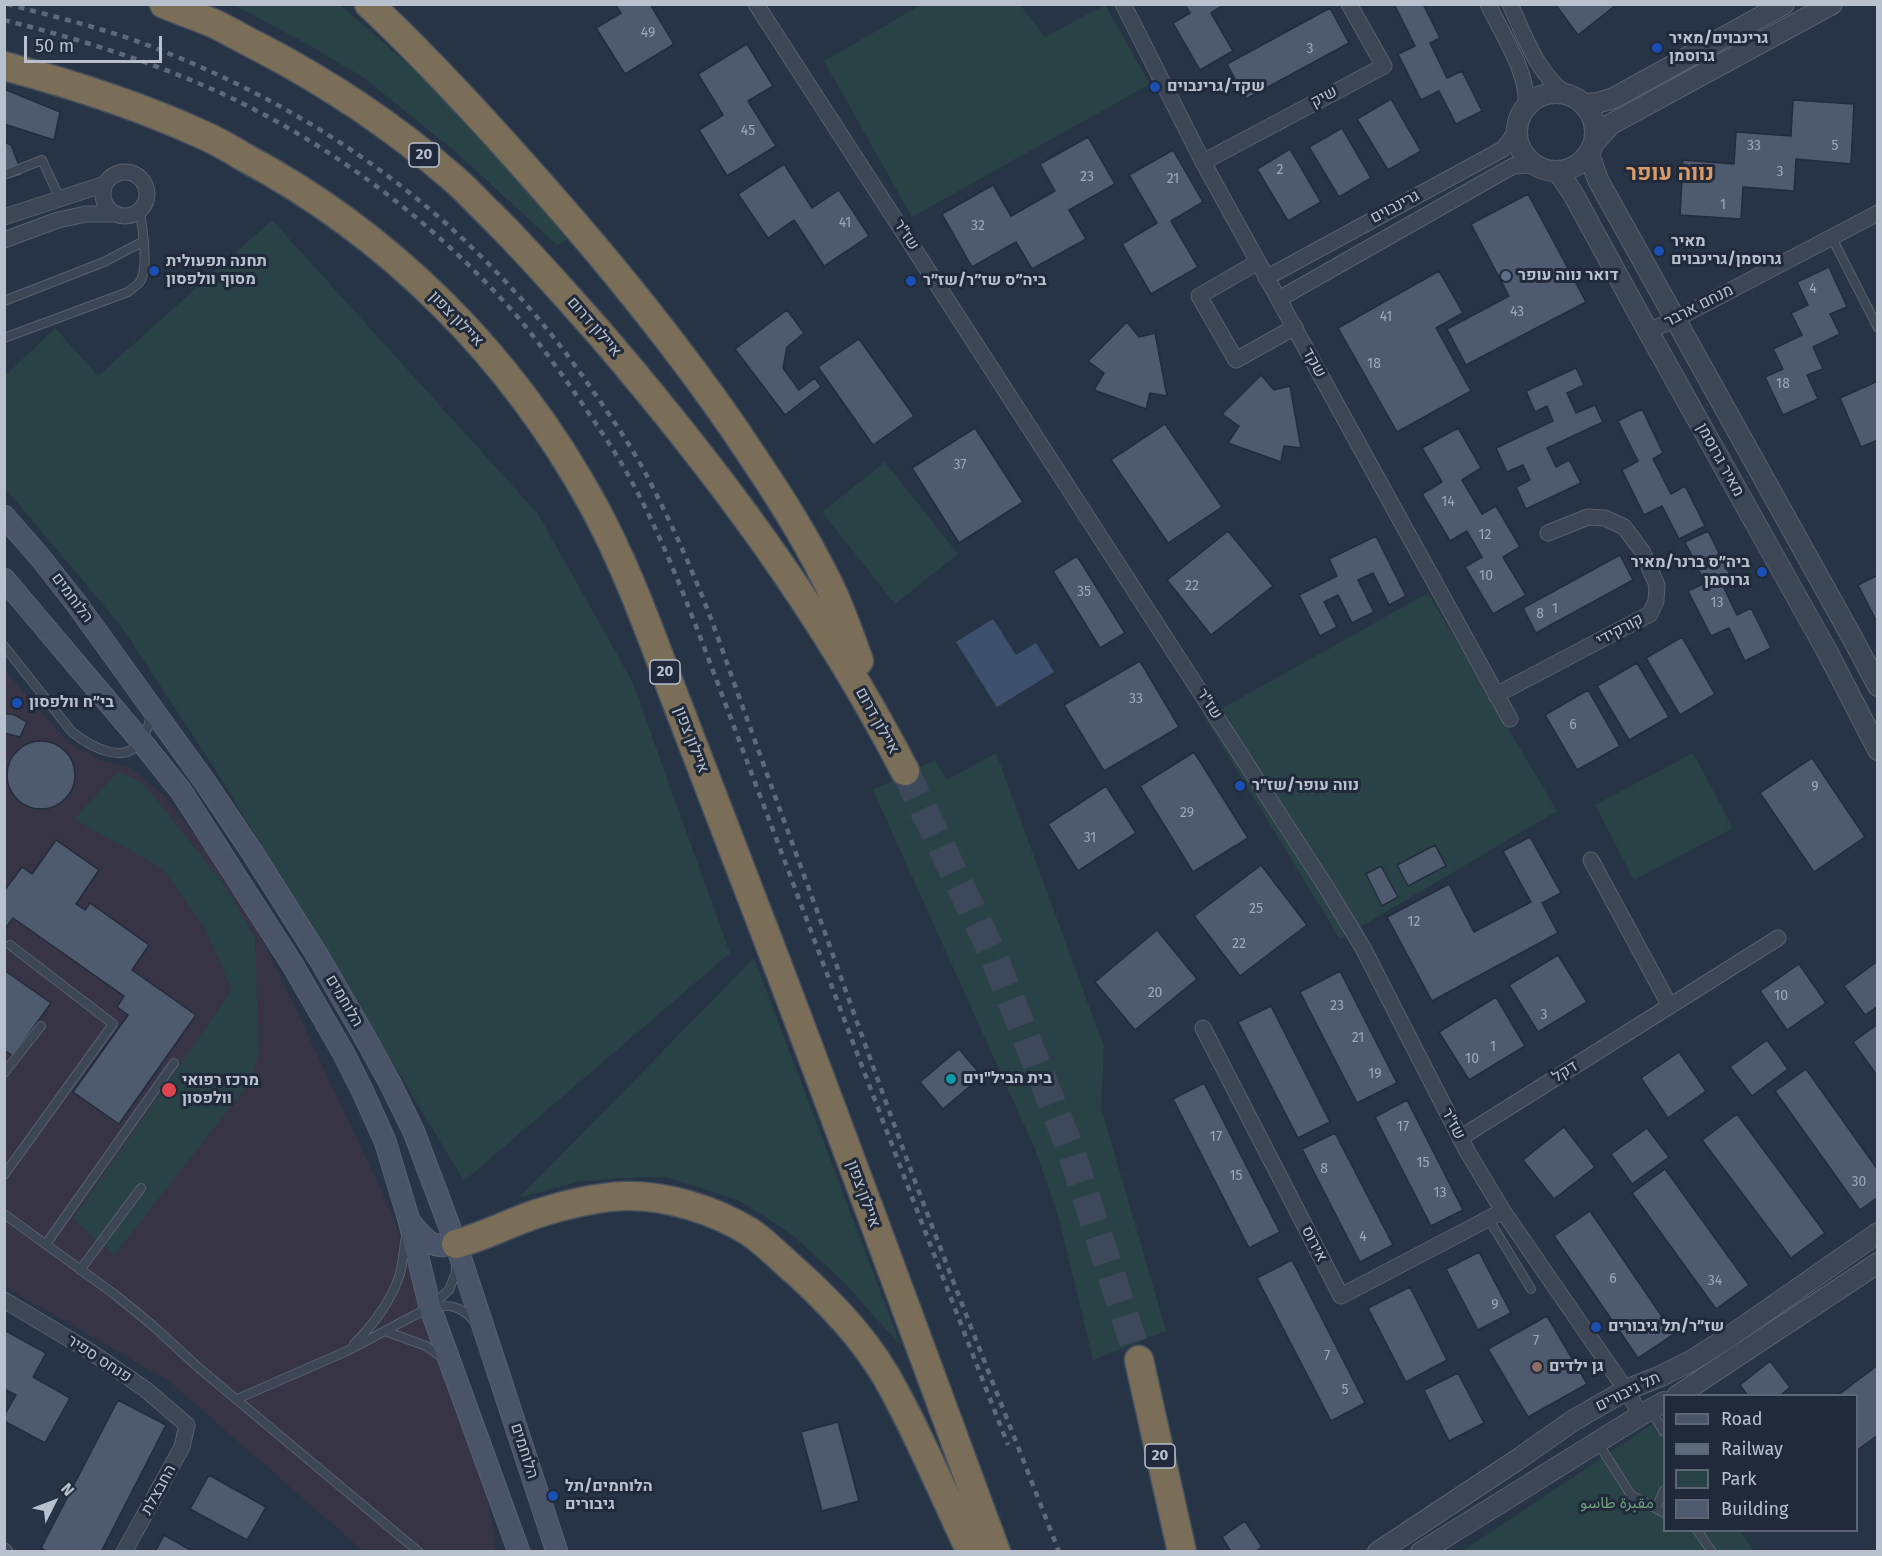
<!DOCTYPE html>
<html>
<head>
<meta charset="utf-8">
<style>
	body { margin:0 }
	#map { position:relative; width:1882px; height:1556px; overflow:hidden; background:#273445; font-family:"Fira Sans",sans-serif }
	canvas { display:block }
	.frame { position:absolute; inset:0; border:6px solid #b9c1ce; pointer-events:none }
	.legend { position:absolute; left:1663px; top:1394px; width:195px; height:138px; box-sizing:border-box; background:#202a3a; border:2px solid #5d6675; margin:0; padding:8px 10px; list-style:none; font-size:18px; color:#b9c1ce }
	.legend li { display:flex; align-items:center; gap:12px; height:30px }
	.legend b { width:30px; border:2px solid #5d6675 }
	.north { position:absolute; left:24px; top:1472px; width:60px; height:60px; -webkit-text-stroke:4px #202a3a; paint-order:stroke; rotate:48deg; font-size:16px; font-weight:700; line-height:24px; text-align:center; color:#b9c1ce }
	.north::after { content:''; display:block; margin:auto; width:21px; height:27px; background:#b9c1ce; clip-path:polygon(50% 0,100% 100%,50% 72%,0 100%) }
	.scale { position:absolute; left:24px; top:36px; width:138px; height:27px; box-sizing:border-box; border:3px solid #b9c1ce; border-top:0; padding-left:8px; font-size:18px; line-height:21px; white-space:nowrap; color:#b9c1ce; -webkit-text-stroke:4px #202a3a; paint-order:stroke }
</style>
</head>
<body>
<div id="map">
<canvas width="1882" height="1556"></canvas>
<div class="frame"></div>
<ul class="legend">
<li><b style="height:8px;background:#495468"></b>Road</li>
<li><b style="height:8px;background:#5e6a7b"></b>Railway</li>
<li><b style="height:16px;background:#294246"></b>Park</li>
<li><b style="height:16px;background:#4e5a6e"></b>Building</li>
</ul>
<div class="north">N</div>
<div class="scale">50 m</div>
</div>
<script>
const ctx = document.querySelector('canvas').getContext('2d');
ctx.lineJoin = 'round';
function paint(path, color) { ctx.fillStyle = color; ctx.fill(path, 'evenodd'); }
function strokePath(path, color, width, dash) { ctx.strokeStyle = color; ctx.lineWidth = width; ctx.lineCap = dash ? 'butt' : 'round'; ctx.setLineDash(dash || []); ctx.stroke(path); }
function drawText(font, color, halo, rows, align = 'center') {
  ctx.font = font + ' "Fira Sans","Noto Sans Arabic",Heebo,sans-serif'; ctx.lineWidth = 6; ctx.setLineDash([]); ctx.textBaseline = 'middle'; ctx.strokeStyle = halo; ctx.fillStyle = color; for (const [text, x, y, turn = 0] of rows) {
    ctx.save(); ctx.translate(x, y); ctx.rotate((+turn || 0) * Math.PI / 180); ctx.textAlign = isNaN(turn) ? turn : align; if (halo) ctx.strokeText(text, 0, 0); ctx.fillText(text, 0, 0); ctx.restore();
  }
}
const medical = new Path2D(`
	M 4,669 L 68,742 L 99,760 L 131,768 L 163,794 L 234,887 L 276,967 L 392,1213 L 488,1499 L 496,1551 L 363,1551 L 169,1381 L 5,1287 Z`);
const green = new Path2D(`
	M 234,5 L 340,5 L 446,98 L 518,178 L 567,240 L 557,245 L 457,153 L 364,78 L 307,44 Z
	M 921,5 L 1020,5 L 1045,37 L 1105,5 L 1150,84 L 912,217 L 824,61 Z
	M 272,220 L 538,514 L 632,681 L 730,953 L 464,1181 L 217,772 L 121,626 L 5,488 L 4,377 L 55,328 L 98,376 Z
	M 885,462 L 958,554 L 895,604 L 822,512 Z
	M 1428,593 L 1557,811 L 1340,939 L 1205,718 Z
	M 996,753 L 1104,1047 L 1101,1107 L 1166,1331 L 1093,1360 L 1058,1215 L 1035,1149 L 873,790 L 935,760 L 947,780 Z
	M 1693,753 L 1733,828 L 1634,880 L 1595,805 Z
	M 118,772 L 143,783 L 223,883 L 255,937 L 259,1055 L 247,1086 L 114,1255 L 73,1219 L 232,990 L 205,928 L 163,869 L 74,819 Z
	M 754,958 L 901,1346 L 842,1280 L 790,1233 L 738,1200 L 666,1177 L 621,1178 L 576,1182 L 519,1198 Z
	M 1663,1417 L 1664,1419 L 1664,1530 L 1740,1531 L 1754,1551 L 1461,1552 Z`);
const water = new Path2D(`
	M 993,619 L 1016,655 L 1036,643 L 1054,672 L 997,707 L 956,642 Z`);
const building = new Path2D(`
	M 615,4 L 650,4 L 674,44 L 625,74 L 596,28 L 621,13 Z
	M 1185,4 L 1225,4 L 1211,13 L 1233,51 L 1200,70 L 1173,23 L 1190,13 Z
	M 1397,4 L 1423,4 L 1440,38 L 1430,43 L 1447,78 L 1462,71 L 1482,111 L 1456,124 L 1439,91 L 1421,100 L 1398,54 L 1415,46 L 1395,6 Z
	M 1555,4 L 1616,4 L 1616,5 L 1578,35 Z
	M 1330,8 L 1349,43 L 1246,99 L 1227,64 Z
	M 747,44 L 773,86 L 748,101 L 776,146 L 727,176 L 699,130 L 723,115 L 698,74 Z
	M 4,89 L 60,112 L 54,140 L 4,124 Z
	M 1391,99 L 1421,151 L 1388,170 L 1357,119 Z
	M 1793,100 L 1854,104 L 1851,164 L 1796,159 L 1794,191 L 1743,187 L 1741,219 L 1680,215 L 1683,160 L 1734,164 L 1736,132 L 1791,136 Z
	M 1342,128 L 1371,178 L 1339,197 L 1309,147 Z
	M 1088,137 L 1115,184 L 1069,210 L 1086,239 L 1032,269 L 1016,242 L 972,267 L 942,214 L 993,185 L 1011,216 L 1055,191 L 1040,164 Z
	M 4,142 L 11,145 L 23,175 L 4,181 Z
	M 1290,149 L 1321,202 L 1288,221 L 1257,169 Z
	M 1173,150 L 1203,202 L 1171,221 L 1198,267 L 1151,294 L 1122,244 L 1157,223 L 1129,175 Z
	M 784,164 L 812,208 L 839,190 L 869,236 L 824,266 L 794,220 L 768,238 L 738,194 Z
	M 1528,194 L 1586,302 L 1466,365 L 1447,329 L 1509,296 L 1471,224 Z
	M 1829,267 L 1847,307 L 1830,314 L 1840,334 L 1813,347 L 1823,369 L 1807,375 L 1818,399 L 1783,415 L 1765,377 L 1783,369 L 1773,349 L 1802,335 L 1791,313 L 1808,305 L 1797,282 Z
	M 1439,271 L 1463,313 L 1436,328 L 1471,391 L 1397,432 L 1338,328 Z
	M 787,310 L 804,333 L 787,347 L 783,368 L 799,390 L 815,378 L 821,387 L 785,415 L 735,349 Z
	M 1127,322 L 1139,337 L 1155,333 L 1167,396 L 1150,393 L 1146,409 L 1094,390 L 1104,373 L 1088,361 Z
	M 859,339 L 914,416 L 873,445 L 818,367 Z
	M 1576,368 L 1584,385 L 1567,393 L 1576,413 L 1595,405 L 1603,422 L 1547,448 L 1556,467 L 1569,460 L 1581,483 L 1526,509 L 1516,487 L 1530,480 L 1523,465 L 1507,472 L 1496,448 L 1553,421 L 1547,406 L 1535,412 L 1526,391 Z
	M 1261,375 L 1274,390 L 1290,386 L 1301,448 L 1284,446 L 1281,462 L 1228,443 L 1239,426 L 1222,414 Z
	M 1878,381 L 1878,440 L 1861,447 L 1840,398 Z
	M 1642,409 L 1663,453 L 1653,459 L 1671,494 L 1685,486 L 1705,526 L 1679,539 L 1662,506 L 1644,515 L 1622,470 L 1638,461 L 1618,421 Z
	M 1165,424 L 1222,507 L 1168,543 L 1111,460 Z
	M 975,428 L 1023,502 L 959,543 L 912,468 Z
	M 1458,428 L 1481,468 L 1462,480 L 1482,514 L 1496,506 L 1520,547 L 1503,557 L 1526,595 L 1493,614 L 1465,567 L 1482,557 L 1467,531 L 1450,541 L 1422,494 L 1442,482 L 1422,448 Z
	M 1228,531 L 1273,586 L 1211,635 L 1167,580 Z
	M 1708,531 L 1730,575 L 1720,580 L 1737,615 L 1751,608 L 1771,648 L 1745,661 L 1729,628 L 1711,636 L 1688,591 L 1705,583 L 1685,542 Z
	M 1376,536 L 1406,596 L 1389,605 L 1373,573 L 1358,580 L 1374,612 L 1352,623 L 1338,595 L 1324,602 L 1337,627 L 1320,636 L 1299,595 L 1337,576 L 1329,559 Z
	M 1620,555 L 1633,580 L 1536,633 L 1523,608 Z
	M 1077,556 L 1125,633 L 1100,648 L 1053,571 Z
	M 1878,575 L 1878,624 L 1858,585 Z
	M 1682,637 L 1715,694 L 1680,715 L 1646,658 Z
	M 1140,661 L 1179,727 L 1104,771 L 1064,705 Z
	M 1637,663 L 1669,717 L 1629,740 L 1597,686 Z
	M 1588,690 L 1620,746 L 1577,770 L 1545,715 Z
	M 4,713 L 15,715 L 27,722 L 20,737 L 4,733 Z
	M7 775a34 34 0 1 1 68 0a34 34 0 1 1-68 0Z
	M 1194,752 L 1248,838 L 1193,872 L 1140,786 Z
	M 1812,758 L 1865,837 L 1814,872 L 1760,793 Z
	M 1106,786 L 1136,833 L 1078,871 L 1048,824 Z
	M 1530,837 L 1561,893 L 1542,903 L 1558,933 L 1432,1001 L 1387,917 L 1449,884 L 1474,932 L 1531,902 L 1503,851 Z
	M 56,840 L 99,870 L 76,904 L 85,910 L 90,903 L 149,945 L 132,970 L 196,1015 L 119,1124 L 73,1092 L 128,1015 L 117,1007 L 124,996 L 13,918 L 4,930 L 4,891 L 22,867 L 32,874 Z
	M 1435,845 L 1446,866 L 1408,886 L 1397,865 Z
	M 1261,865 L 1307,925 L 1240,976 L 1194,916 Z
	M 1381,866 L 1398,897 L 1382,906 L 1366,874 Z
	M 1157,930 L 1197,979 L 1135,1030 L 1095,982 Z
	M 1558,955 L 1587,1002 L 1538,1032 L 1509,985 Z
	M 1878,961 L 1878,1006 L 1865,1015 L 1844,986 Z
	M 1799,964 L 1826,1003 L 1787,1030 L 1760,991 Z
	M 4,970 L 51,1003 L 13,1056 L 4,1050 Z
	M 1340,971 L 1397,1083 L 1357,1103 L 1300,992 Z
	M 1496,997 L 1525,1046 L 1469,1080 L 1439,1032 Z
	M 1271,1006 L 1330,1122 L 1298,1138 L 1238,1022 Z
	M 1878,1024 L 1878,1077 L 1853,1042 Z
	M 1767,1040 L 1788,1069 L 1752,1096 L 1730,1067 Z
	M 959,1049 L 982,1076 L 943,1109 L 920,1082 Z
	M 1679,1052 L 1706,1091 L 1668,1118 L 1641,1078 Z
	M 1806,1069 L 1878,1170 L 1878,1197 L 1860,1210 L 1775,1091 Z
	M 1204,1083 L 1280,1232 L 1249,1248 L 1173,1099 Z
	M 1407,1100 L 1463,1210 L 1431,1226 L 1375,1117 Z
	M 1737,1114 L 1825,1233 L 1791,1258 L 1702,1140 Z
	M 1564,1127 L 1595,1167 L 1554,1199 L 1523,1160 Z
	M 1647,1128 L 1669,1157 L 1632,1184 L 1611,1154 Z
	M 1335,1133 L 1393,1245 L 1360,1262 L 1302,1149 Z
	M 1665,1169 L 1749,1285 L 1716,1309 L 1632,1193 Z
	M 1590,1211 L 1674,1334 L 1638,1358 L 1554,1236 Z
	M 1479,1252 L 1511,1313 L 1478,1330 L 1446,1269 Z
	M 1292,1260 L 1365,1403 L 1331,1421 L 1257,1278 Z
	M 1410,1287 L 1447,1360 L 1406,1382 L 1368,1308 Z
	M 1547,1316 L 1587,1384 L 1528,1417 L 1488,1349 Z
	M 4,1330 L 46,1353 L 33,1377 L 70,1398 L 45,1443 L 4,1421 L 4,1416 L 16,1395 L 4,1389 Z
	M 1770,1361 L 1790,1387 L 1780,1396 L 1748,1396 L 1740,1385 Z
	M 1878,1365 L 1878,1435 L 1856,1451 L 1856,1396 L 1837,1396 Z
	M 1458,1373 L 1484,1423 L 1449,1441 L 1424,1390 Z
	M 118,1400 L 166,1425 L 101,1552 L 48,1552 L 41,1548 Z
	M 838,1422 L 859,1501 L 822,1511 L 801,1432 Z
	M 209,1475 L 266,1507 L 247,1540 L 190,1509 Z
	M 1245,1521 L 1262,1547 L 1255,1552 L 1231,1552 L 1222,1537 Z
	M 164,1535 L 194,1552 L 155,1552 Z`);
const motorwayTunnel = new Path2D(`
	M 905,771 L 991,950 L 1071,1151 L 1139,1360`);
const service = new Path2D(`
	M 4,175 L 42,160 L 60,199
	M 1831,236 L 1878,328
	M 4,301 L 104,262 L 144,241
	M 4,338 L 128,292 C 131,289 136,286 139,283 C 150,270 142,227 140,211
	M 4,646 L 72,732 C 91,747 128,768 143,737 C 147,729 151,722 150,714
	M 4,1073 L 41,1026
	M 4,1175 L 113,1024 L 10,945
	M 4,1214 L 114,1294 L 151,1324 L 200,1369 L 419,1552
	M 1488,1218 L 1531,1289
	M 46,1244 L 174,1063
	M 80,1270 L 141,1188
	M 431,1307 C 450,1304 461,1306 474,1321
	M 385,1331 L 426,1346 L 443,1358
	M 354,1344 C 374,1324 391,1302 400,1274 C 403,1262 404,1248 406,1236
	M 237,1399 L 347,1351 L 430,1307 L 449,1290 L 456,1272 L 456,1267
	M 1651,1411 L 1664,1432
	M 1598,1443 L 1631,1495 L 1664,1513
	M 1656,1508 L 1664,1490
	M 1697,1530 L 1712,1552`);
const minor = new Path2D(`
	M 756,4 L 1328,890 L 1363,948 L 1467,1151 L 1503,1211 L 1626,1390 L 1641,1415
	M 1123,4 L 1203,162 L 1510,719
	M 1488,4 C 1502,34 1529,73 1526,106
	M 1510,4 C 1525,37 1537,73 1566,94
	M 1203,162 L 1384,66 L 1349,4
	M103 194a22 22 0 1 1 44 0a22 22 0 1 1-44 0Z
	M 4,217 L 105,184
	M 4,240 L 58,220 L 86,214 L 116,214
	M 1258,262 L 1199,296 L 1236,360 L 1295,327
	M 1266,278 L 1503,149 L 1512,137 L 1516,129
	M 1279,299 L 1513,166 L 1526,165 L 1536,166
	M 1648,331 L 1676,319 L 1878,213
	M 1496,695 L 1650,614 L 1656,601 L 1657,585 L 1642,551 L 1624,527 L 1605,518 L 1588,517 L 1548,533
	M 1591,860 L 1670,1006
	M 1203,1028 L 1341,1296 L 1503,1211
	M 1460,1138 L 1778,938
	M 4,1300 L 91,1352 L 145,1389 L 187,1425 L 182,1447 L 124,1552
	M 4,1551 L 5,1552`);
const tertiary = new Path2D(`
	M1517 132a39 39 0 1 1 78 0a39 39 0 1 1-78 0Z
	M 1583,104 L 1597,103 L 1614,98 L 1784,4
	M 1594,143 L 1611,124 L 1624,117 L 1832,4
	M 1589,154 L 1598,180 L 1853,639 L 1878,686
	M 1558,172 L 1572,192 L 1648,331 L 1828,653 L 1878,750
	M 1677,1396 L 1878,1263
	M 1378,1552 L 1517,1460 L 1574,1420 L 1626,1390 L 1661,1376 L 1691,1361 L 1726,1339 L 1878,1233
	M 1421,1552 L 1641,1415 L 1664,1402`);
const secondary = new Path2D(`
	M 4,516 L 39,556 L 76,603 L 205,782 L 252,852 L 319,958 L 363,1034 L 390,1083 L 414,1132 L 456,1244 L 557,1552
	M 4,579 L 141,741 L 181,791 L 292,964 L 344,1054 L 363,1092 L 385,1141 L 409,1220 L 430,1307 L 519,1552
	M 411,1223 C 425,1240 432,1250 456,1244`);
const motorway = new Path2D(`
	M 164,4 C 181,11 199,17 215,24 C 230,31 244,40 259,47 C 328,83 394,127 453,178 C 467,190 479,204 492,216 C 531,255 567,296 603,337 C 720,474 822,611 905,771
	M 369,4 C 432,63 490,127 547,192 C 614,268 677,346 735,430 C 768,479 801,528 827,581 C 840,606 849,634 859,661
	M 4,66 C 72,84 137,105 201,134 C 215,140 229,148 242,156 C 391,235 511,356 592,503 C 624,561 647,624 670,685 C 696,753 722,821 748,888 C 833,1108 914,1330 996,1552
	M 456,1244 C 483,1237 509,1223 536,1214 C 564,1205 595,1197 625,1196 C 667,1195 714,1210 750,1232 C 762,1240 773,1251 784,1261 C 823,1295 860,1332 886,1376 C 918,1432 943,1493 971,1552
	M 1139,1360 L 1182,1552`);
const rail = new Path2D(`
	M 7,4 C 48,15 90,25 131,39 C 316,106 470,217 584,378 C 606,410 630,443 648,478 C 666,513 683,549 698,586 C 716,629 730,673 746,716 C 772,788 798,859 824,930 C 853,1011 882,1092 912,1173 C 959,1299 1010,1425 1059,1552
	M 4,20 C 79,39 153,62 223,94 C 334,146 435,223 516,315 C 538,341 558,369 577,396 C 596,424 616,452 632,482 C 664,541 688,605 712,668 C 737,735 762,801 787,867 C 859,1060 933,1253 1008,1445`);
const markers = [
	[1657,48,6,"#1a4fb4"],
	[1155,87,6,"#1a4fb4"],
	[1659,251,6,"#1a4fb4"],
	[154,271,6,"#1a4fb4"],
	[1506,276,6,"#5c6f8a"],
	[911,281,6,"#1a4fb4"],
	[1762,572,6,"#1a4fb4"],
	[17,703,6,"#1a4fb4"],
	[1240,786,6,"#1a4fb4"],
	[951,1079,6,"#0f9aa8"],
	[169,1090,8,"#e0444e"],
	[1596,1327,6,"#1a4fb4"],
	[1537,1367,6,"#8d6e63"],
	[553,1496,6,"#1a4fb4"]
];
const numberNames = [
	["49",648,33],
	["3",1310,49],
	["45",748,131],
	["33",1754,146],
	["5",1835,146],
	["2",1280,170],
	["3",1780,172],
	["23",1087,177],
	["21",1173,179],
	["1",1723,205],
	["41",845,223],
	["32",978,226],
	["4",1813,289],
	["43",1517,312],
	["41",1386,317],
	["18",1374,364],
	["18",1783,384],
	["37",960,465],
	["14",1448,502],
	["12",1485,535],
	["10",1486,576],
	["22",1192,586],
	["35",1084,592],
	["13",1717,603],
	["1",1555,609],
	["8",1540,614],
	["33",1136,699],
	["6",1573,725],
	["9",1815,787],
	["29",1187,813],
	["31",1090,838],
	["25",1256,909],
	["12",1414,922],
	["22",1239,944],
	["20",1155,993],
	["10",1781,996],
	["23",1337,1006],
	["3",1544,1015],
	["21",1358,1038],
	["1",1493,1047],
	["10",1472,1059],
	["19",1375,1074],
	["17",1403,1127],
	["17",1216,1137],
	["15",1423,1163],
	["8",1324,1169],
	["15",1236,1176],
	["30",1859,1182],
	["13",1440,1193],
	["4",1363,1237],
	["6",1613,1279],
	["34",1715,1281],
	["9",1495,1305],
	["7",1536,1341],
	["7",1327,1356],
	["5",1345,1390]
];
const shields = [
	[424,155,30],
	[665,672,30],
	[1160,1456,30]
];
const shieldNames = [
	["20",424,155],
	["20",665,672],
	["20",1160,1456]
];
const poiNames = [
	["גרינבוים/מאיר",1669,39],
	["גרוסמן",1669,57],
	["שקד/גרינבוים",1167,87],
	["מאיר",1671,242],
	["גרוסמן/גרינבוים",1671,260],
	["תחנה תפעולית",166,262],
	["מסוף וולפסון",166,280],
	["דואר נווה עופר",1518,276],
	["ביה״ס שז״ר/שז״ר",923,281],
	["ביה״ס ברנר/מאיר",1750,563,"right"],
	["גרוסמן",1750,581,"right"],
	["בי״ח וולפסון",29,703],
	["נווה עופר/שז״ר",1252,786],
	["בית הביל\"וים",963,1079],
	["מרכז רפואי",182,1081],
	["וולפסון",182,1099],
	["שז״ר/תל גיבורים",1608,1327],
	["גן ילדים",1549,1367],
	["הלוחמים/תל",565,1487],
	["גיבורים",565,1505]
];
const streetNames = [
	["שיק",1324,97,-28],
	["גרינבוים",1395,207,-28],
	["שז\"ר",906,235,57],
	["מנחם ארבר",1699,306,-27],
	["איילון צפון",456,319,46],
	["איילון דרום",594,327,49],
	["שקד",1314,363,61],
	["מאיר גרוסמן",1720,460,61],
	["הלוחמים",72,598,53],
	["קורקידי",1620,630,-28],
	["שז\"ר",1209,704,57],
	["איילון דרום",877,721,61],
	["איילון צפון",691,740,69],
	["הלוחמים",344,1001,59],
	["דקל",1565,1072,-32],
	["שז\"ר",1453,1124,63],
	["איילון צפון",863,1194,70],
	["אירוס",1314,1244,63],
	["פנחס ספיר",99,1359,33],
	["תל גיבורים",1628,1392,-26],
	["הלוחמים",524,1451,72],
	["החבצלת",159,1490,-61]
];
const parkNames = [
	["مقبرة طاسو",1617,1504]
];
const districtNames = [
	["נווה עופר",1670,174]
];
paint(medical, '#363445');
paint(green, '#294246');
paint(water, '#3d516e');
paint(building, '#4e5a6e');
strokePath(building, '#222c3c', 1.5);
strokePath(motorwayTunnel, '#3d495a', 28, [28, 14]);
strokePath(service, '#57616f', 10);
strokePath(minor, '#57616f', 17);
strokePath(tertiary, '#57616f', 22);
strokePath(secondary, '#57616f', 23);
strokePath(motorway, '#46505f', 31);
strokePath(service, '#3c4654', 8);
strokePath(minor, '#3c4654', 15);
strokePath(tertiary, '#3c4654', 20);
strokePath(secondary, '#495468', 21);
strokePath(motorway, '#7b6e58', 28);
strokePath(rail, '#5e6a7b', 4.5, [6, 6]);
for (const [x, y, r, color] of markers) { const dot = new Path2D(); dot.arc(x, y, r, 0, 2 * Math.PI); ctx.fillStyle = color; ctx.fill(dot); strokePath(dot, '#202a3a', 2); }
drawText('14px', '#9ea7b6', null, numberNames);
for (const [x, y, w] of shields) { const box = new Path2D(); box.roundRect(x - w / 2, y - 12, w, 24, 4.5); ctx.fillStyle = '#202a3a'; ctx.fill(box); strokePath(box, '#b9c1ce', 1.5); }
drawText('bold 15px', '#b9c1ce', null, shieldNames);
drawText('bold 16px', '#b9c1ce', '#202a3a', poiNames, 'left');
drawText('16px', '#b9c1ce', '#202a3a', streetNames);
drawText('16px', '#709f7b', '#202a3a', parkNames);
drawText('bold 22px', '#da9b68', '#202a3a', districtNames);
</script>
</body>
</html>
